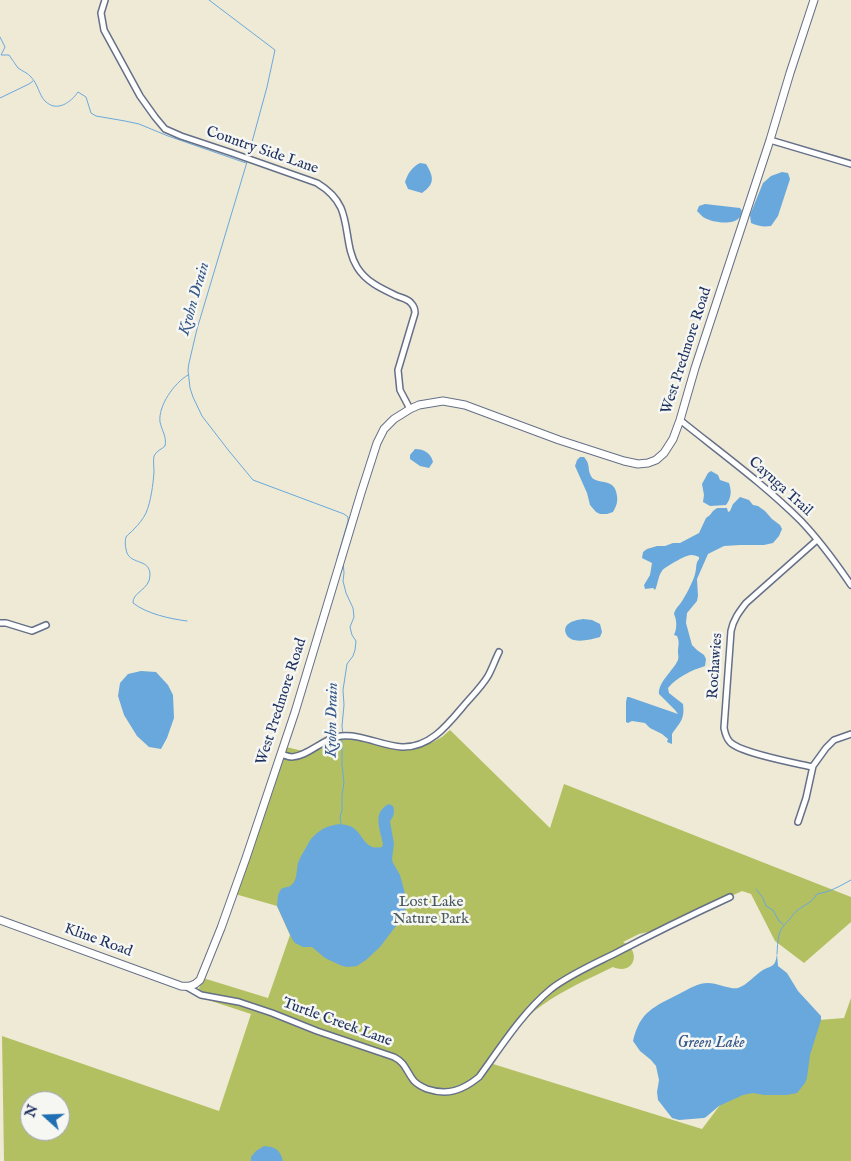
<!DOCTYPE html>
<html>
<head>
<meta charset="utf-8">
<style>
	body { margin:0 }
	#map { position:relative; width:851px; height:1161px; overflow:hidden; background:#efead6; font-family:"IM FELL English",serif }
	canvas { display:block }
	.north { position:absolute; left:20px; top:1091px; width:50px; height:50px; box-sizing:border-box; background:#f6f6f2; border:1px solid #9ea6b7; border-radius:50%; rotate:290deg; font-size:14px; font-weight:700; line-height:20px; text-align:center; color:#1b2f5e }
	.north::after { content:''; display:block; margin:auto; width:18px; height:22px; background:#1f6fb2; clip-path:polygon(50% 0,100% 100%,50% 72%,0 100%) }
</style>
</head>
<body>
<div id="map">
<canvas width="851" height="1161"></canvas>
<div class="north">N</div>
</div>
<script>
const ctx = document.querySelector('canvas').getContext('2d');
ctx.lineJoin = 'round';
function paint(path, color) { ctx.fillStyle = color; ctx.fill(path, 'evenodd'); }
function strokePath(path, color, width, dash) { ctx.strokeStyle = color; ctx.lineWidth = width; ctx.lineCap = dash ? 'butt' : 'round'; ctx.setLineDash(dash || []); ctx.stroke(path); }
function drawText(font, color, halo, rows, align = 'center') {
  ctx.font = font + ' "IM FELL English",serif'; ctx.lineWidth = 5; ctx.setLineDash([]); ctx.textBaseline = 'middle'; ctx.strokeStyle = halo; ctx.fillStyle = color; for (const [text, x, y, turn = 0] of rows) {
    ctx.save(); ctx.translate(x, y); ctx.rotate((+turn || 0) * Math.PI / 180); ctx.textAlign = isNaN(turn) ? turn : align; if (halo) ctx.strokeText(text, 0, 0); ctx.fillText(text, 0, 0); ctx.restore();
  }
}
const green = new Path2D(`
	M 450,730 L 550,828 L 564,784 L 851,897 L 851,922 L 804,963 L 775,941 L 751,894 L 742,891 L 661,929 L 639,934 L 623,942 C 643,952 633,976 613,967 C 563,991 516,1011 493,1064 L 702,1129 L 782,1023 L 844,1018 L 851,998 L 851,1161 L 4,1161 L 2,1036 L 219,1111 L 251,1014 L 196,996 L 203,978 L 268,998 L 290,935 L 277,906 L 235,894 L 286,747 L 303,751 L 335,739 L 347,737 L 372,739 L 413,748 L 423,746 L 433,742 L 442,737 ZM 30,1101 L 60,1101 L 60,1131 L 30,1131 Z`);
const water = new Path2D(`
	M 420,163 L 426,164 C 434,177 435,184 422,193 L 408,189 L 405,182 C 408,173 412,167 420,163 Z
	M 782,172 L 788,173 L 790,179 L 778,216 L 771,226 C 763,227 758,226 751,223 L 750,215 L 763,183 L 771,176 Z
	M 705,204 L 740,208 L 742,211 C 741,213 741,217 739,218 C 732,226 710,222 703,217 C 702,216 698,212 697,211 L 699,206 Z
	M 415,449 C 424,449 431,453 433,462 L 429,468 L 420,466 L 410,459 L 410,455 Z
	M 580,457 L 584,457 C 591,465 587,469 591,476 C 596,486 615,476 617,496 C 618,502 616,507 613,512 L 607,514 L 600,514 L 596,512 L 590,505 L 587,493 L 575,466 L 577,460 Z
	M 711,471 L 718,475 L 720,480 L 729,483 C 732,492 731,498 726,505 L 710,506 L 703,502 L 704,495 L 702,484 L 708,473 Z
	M 740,497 L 749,500 L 753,505 L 758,506 L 765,511 L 772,519 L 780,525 L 782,529 L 779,536 L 773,543 L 764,545 L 740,545 L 724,546 L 708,554 L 697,579 L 698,596 L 697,601 L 687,613 L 686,623 L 692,645 L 697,650 L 704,655 L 706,659 L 705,666 C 692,670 677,677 668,688 L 669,693 L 683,704 C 685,720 680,722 672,734 L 672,744 L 667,742 L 668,739 L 662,734 L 650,728 L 645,723 L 632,721 L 628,723 L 626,722 L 626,702 L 627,697 L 629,697 L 678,714 L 675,710 L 659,694 C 658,682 673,671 678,660 C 679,655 678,656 678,652 C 678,645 680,643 677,636 L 674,635 C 677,629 677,620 674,614 C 675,609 677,608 680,604 C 684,599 694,580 695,574 C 697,568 695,564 699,559 L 699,557 C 695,555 691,554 687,556 C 683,557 663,568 662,571 C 658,576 658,584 655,590 L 653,588 L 645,589 L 644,585 L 650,575 L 652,563 L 642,558 L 643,552 L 647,549 L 657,546 L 665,546 L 673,543 L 680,543 L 699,533 L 706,518 L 710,515 L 713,511 L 717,508 L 727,508 L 728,512 L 730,511 L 733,504 Z
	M 583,619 L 592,620 L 600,624 L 602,632 L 600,637 C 592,639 582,642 574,640 C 568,639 562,631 567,625 C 571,621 577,620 583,619 Z
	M 141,671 L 156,672 L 168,685 L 173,695 L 174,718 L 167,738 L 161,749 L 149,747 L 137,736 L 124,715 L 118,696 L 120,683 L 128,674 Z
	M 389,804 L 393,806 C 395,812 394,816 390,821 L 394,844 L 392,859 L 393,863 L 400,875 L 407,901 L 407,906 L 402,918 L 380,947 L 366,960 L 357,966 L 348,967 L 342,966 L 325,958 L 312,947 L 303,947 L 295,943 L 292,939 L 277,906 L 278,895 L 281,889 C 283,888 285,887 288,887 C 298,883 296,871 298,863 C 300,857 304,851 307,846 C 314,830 336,819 352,827 C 364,834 364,851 382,847 L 383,844 C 380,829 372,812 389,804 Z
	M 777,954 L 778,966 L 787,973 L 798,991 L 821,1016 L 821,1020 L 810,1055 L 807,1078 L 805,1083 L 797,1093 L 787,1095 L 764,1095 L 753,1093 L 743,1095 L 719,1106 L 706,1117 L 704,1118 L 679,1120 L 672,1118 L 658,1100 L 657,1092 L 659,1080 L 656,1066 L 651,1060 L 640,1051 L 633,1041 C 640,1011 654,1007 679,994 C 689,989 697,983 708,983 C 717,983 732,990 738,988 C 747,985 755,975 763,970 C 766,968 771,967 773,965 C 776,963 776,958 777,954 Z
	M 264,1146 C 275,1147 280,1149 283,1161 L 251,1161 L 251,1157 L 256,1151 Z`);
const stream = new Path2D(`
	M 209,0 L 275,50 L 267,87 L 252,142 L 248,158
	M 0,37 L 5,47 L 1,55 L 9,55 C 12,59 15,64 18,68 C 22,71 28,73 31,77 C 38,84 39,95 45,101 C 57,113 71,102 78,92 L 86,97 L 91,113 L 96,116 L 125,121 L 139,124 L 168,136 L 246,163
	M 0,98 L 29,84 L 33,81
	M 247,162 L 197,329 L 189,363 L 188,370 L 190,388 L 193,397 L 202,416 L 229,451 L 253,480 L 344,514 L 348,517 L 348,521 L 337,559
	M 187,621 C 171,619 147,614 133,603 C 132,592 150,590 150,575 C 150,557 128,566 126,549 C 125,546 125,540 126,537 C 128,534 132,532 134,529 C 139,524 143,519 146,513 C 151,501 153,485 154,472 C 154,467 153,461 154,456 C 156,451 162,449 165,446 C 167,437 162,431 160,422 C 158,406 174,383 188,375
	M 343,735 L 342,726 L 344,705 L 343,690 L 347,664 L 353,656 L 355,650 L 356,641 L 352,635 L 350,627 L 354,617 L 353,608 L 346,593 L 343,581 L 344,573 L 343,561
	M 341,824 L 340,817 L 342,810 L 342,795 L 344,783 L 342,765 L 342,739
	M 756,889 L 763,898 L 766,906 L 773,910 L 779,921 L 783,924
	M 777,954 C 778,940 777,931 788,921 C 792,917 794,912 799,909 C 808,903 811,903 817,894 C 830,892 840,886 851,880`);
const street = new Path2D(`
	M 105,0 L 101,13 L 104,30 L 140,96 L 155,117 L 165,129 L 181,136 L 232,153 L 317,183 C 327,189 336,197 341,208 C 349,227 346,249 357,267 C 366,282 382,289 397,296 C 402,298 408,299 411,303 C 414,306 415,309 415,313 L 398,370 L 400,390 L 410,409
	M 770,140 L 851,164
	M 680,420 C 721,453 764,484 801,521 C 820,541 836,563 851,585
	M 0,623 L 6,623 L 32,631 L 46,625
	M 281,754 C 284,755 289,757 292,757 C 309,756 323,738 341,736 C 362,734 382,746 402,747 C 431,748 449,723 466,703 C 473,695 482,686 488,676 C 492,669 495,660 499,652
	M 812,767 C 795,763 740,753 730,742 C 726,738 725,733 724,728 L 731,631 C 733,620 739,612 746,603 L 817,540
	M 798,822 L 806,798 L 813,766 L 826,748 L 834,740 L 851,734
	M 187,987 L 201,995 L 239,1002 L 272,1013 L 317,1031 L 394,1057 C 406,1063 406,1071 414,1081 C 418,1085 422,1087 427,1089 C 448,1096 463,1090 479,1077 C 501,1047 522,1013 551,989 C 569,975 594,964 614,954 C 652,934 691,915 730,897`);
const secondary = new Path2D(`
	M 0,920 L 181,986 C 189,987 194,986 200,980 L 221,928 L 246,858 L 295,712 L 361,493 L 377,443 L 384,429 L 394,419 L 410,409 L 419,405 L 443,401 L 465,405 L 559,440 L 624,461 L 638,464 L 648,463 L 656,460 L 664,453 L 673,439 L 680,420 L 695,368 L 770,140 L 790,73 L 814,0`);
const streetNames = [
	["Country Side Lane",262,151,19],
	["West Predmore Road",687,351,-72],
	["Cayuga Trail",780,487,42],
	["Rochawies",716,666,-86],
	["West Predmore Road",282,702,-72],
	["Kline Road",98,941,20],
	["Turtle Creek Lane",337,1023,20]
];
const parkNames = [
	["Lost Lake",431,903],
	["Nature Park",431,920]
];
const waterNames = [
	["Krohn Drain",195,299,-74],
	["Krohn Drain",333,720,-89],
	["Green Lake",711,1044]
];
paint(green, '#b3c062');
paint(water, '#69a8dc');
strokePath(stream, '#69a8dc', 1);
strokePath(street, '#657088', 8);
strokePath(secondary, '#657088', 9);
strokePath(street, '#fff', 5);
strokePath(secondary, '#fff', 7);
drawText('15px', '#1b2f5e', '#f6f6f2', streetNames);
drawText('15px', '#495a5f', '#f6f6f2', parkNames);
drawText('italic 16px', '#36598a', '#f6f6f2', waterNames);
</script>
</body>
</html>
